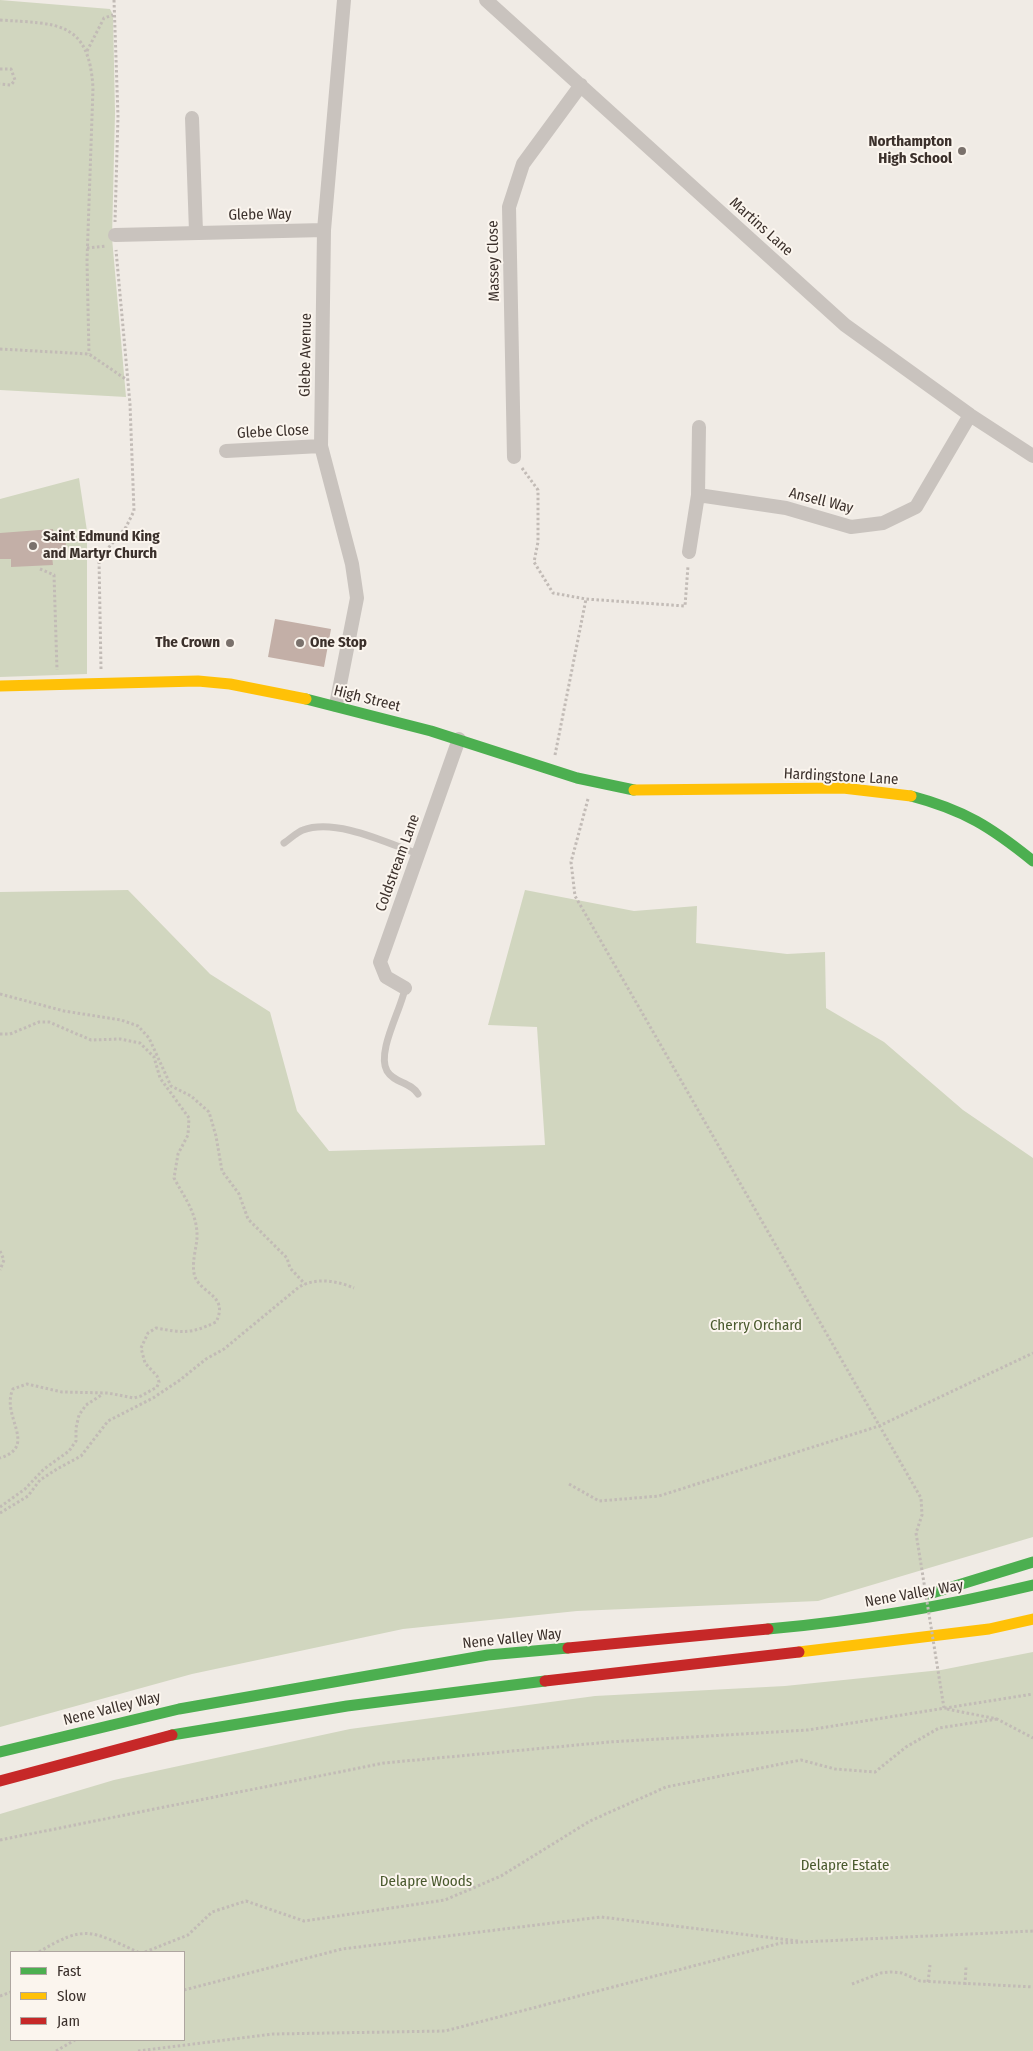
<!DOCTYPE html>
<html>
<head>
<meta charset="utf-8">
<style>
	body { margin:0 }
	#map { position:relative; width:1033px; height:2051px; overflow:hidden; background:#f0ebe5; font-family:"Fira Sans Condensed",sans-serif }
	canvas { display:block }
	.legend { position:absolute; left:10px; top:1951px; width:175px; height:90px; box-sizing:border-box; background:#fbf5ee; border:1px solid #aea6a0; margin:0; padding:6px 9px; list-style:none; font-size:15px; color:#3b302b }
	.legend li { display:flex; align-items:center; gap:10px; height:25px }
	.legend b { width:25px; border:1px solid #aea6a0 }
</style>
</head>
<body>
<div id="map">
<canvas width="1033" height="2051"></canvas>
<ul class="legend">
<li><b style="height:6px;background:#4caf50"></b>Fast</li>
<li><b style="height:6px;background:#ffc107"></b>Slow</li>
<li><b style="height:6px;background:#c62828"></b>Jam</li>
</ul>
</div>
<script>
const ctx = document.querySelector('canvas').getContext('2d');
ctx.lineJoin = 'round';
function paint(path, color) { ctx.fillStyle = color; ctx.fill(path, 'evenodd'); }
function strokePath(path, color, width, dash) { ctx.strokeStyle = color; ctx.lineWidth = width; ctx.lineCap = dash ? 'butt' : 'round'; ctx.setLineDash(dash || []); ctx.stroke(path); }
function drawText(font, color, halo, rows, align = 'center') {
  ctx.font = font + ' "Fira Sans Condensed",sans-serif'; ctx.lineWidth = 4; ctx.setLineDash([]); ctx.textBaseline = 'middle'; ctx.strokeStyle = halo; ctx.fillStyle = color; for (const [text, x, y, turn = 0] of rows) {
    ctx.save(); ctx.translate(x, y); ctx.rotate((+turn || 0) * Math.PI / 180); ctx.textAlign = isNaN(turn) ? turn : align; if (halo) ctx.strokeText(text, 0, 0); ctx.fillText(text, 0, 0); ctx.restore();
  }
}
const green = new Path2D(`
	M 0,0 L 110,9 L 113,15 L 115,113 L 112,238 L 126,397 L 0,390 Z
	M 79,478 L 87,531 L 87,674 L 0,677 L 0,499 Z
	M 128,890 L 210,974 L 270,1012 L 297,1111 L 329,1151 L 545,1145 L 537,1027 L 488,1025 L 525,890 L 634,911 L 697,906 L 696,943 L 787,954 L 825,952 L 826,1008 L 884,1042 L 963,1110 L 1033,1158 L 1033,1537 L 818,1601 L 577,1611 L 403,1629 L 192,1674 L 0,1727 L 0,892 Z
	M 1033,1652 L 1033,2051 L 0,2051 L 0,1814 L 114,1780 L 350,1729 L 595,1696 L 785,1686 L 941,1670 ZM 11,1952 L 184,1952 L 184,2040 L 11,2040 Z`);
const building = new Path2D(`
	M 53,529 L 54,537 L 65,536 L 67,555 L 52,556 L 53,565 L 11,567 L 11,559 L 0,559 L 0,533 Z
	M 275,619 L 331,629 L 324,667 L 268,657 Z`);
const path = new Path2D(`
	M 114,0 L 118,116 L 115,222
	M 0,20 C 57,24 89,20 93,88 L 87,261 L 89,354
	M 87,51 L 104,18 L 113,15
	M 0,69 L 11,69 L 15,80 L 11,85 L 0,84
	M 87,248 L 106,246
	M 0,349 L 89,354 L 127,380
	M 522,468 L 538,490 L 538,542 L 534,562 L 553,593 L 586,599 L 685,606 L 688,566
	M 40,569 L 54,575 L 57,670
	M 101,669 L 99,559 L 126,527 L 134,511 L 130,404 L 116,250
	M 555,755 L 586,599
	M 588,799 L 571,862 L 575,896 L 921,1498 L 922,1515 L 916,1533
	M 0,994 L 64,1011 L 121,1020 L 138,1026 L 149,1038 L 171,1086 L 191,1096 L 209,1112 L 216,1136 L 222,1171 L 239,1194 L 248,1219 L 287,1258 L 290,1268 L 305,1284
	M 0,1034 L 10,1034 L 39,1022 L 49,1022 L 91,1040 L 120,1039 L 140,1043 L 154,1057 L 160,1078 L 189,1118 L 188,1135 L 178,1154 L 174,1178 C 184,1197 198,1214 197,1238 C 196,1250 191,1265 195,1277 C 202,1294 229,1296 216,1322 C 191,1334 183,1333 156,1328 L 148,1333 L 141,1348 L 145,1363 L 157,1376 L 159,1382 L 157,1387 L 141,1396 L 134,1398 L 108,1393 L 62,1392 L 27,1384 L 13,1389 C 0,1416 39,1446 0,1458
	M 0,1251 L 4,1260 L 0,1270
	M 569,1484 L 599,1501 L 659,1496 L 879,1426 L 1033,1353
	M 0,1507 L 25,1489 L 44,1469 L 69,1451 L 76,1441 L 76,1428 L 79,1415 L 86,1405 L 103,1394
	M 0,1513 L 28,1496 L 40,1480 L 57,1469 L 81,1456 L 108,1421 L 153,1398 L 180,1380 L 206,1359 L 224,1349 L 299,1287 C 316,1277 338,1281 354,1288
	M 947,1709 L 997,1719 L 1033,1738
	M 0,1840 L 384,1763 L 609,1742 L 808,1730 L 1033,1694
	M 39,1952 C 85,1924 91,1931 138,1952
	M 145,1952 L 188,1935 L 212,1912 L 246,1901 L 304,1921 L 445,1900 L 501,1876 L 590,1821 L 666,1787 L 801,1760 L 835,1769 L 875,1772 L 906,1747 L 939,1728 L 997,1719
	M 928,1982 L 930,1965
	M 852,1984 L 881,1973 L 891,1972 L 902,1973 L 920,1981 L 1033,1987
	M 965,1985 L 966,1967
	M 184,1990 L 342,1949 L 601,1917 L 798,1941
	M 0,1996 L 11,1992
	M 56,2051 L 75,2040
	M 138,2051 L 273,2034 L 445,2031 L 781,1943 L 1033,1931`);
const lane = new Path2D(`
	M 284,843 C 290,839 297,832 303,830 C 336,818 387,843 418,854
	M 405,988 C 402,1008 376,1052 387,1071 C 394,1083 411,1082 418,1094`);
const street = new Path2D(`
	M 486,0 L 845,325 L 970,415 L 1033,456
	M 192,118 L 196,232
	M 115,235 L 324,230
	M 226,451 L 321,446
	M 514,457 L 509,207 L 523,164 L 581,85
	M 698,495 L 786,508 L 851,527 L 883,523 L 916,507 L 970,415
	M 689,552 L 698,495 L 699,427
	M 336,705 L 357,598 L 352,564 L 321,446 L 324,230 L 344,0
	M 405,988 L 386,977 L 380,962 L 459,739`);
const fast = new Path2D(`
	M 306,699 L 431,731 L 577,778 L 634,790
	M 911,796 C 964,810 991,827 1033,861
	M 929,1594 L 1033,1562
	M 768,1629 C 857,1621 946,1606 1033,1585
	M 172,1735 L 347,1706 L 545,1681
	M 0,1752 L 179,1709 L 488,1655 L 568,1648`);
const slow = new Path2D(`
	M 0,686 L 198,681 L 230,684 L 306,699
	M 634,790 L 843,788 L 911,796
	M 799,1652 L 989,1629 L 1033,1619`);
const jam = new Path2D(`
	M 568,1648 L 768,1629
	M 545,1681 L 799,1652
	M 0,1781 L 172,1735`);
const pathBridge = new Path2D(`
	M 916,1533 L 944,1708`);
const markers = [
	[962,151,5,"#7a716c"],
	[33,546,5,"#7a716c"],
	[230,643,5,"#7a716c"],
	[300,643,5,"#7a716c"]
];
const poiNames = [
	["Northampton",952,142],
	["High School",952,159],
	["Saint Edmund King",43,537,"left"],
	["and Martyr Church",43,554,"left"],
	["The Crown",220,643],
	["One Stop",310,643,"left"]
];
const streetNames = [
	["Glebe Way",260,215,-1],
	["Martins Lane",761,227,42],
	["Massey Close",494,261,-91],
	["Glebe Avenue",306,355,-89],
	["Glebe Close",273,432,-3],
	["Ansell Way",821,501,14],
	["High Street",367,699,14],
	["Hardingstone Lane",841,777,3],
	["Coldstream Lane",398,863,-70],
	["Nene Valley Way",914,1594,-10],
	["Nene Valley Way",512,1639,-6],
	["Nene Valley Way",112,1709,-14]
];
const parkNames = [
	["Cherry Orchard",756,1326],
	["Delapre Estate",845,1866],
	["Delapre Woods",426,1882]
];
paint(green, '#d1d6bf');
paint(building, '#c3afa7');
strokePath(path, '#c2bbb6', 3, [2.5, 2.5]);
strokePath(lane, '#c9c3be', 7);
strokePath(street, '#c9c3be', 14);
strokePath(fast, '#4caf50', 11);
strokePath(slow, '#ffc107', 11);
strokePath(jam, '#c62828', 11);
strokePath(pathBridge, '#c2bbb6', 3, [2.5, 2.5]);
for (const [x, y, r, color] of markers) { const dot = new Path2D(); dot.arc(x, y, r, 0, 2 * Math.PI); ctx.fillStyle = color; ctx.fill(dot); strokePath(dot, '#fbf5ee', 2); }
drawText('bold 15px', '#3b302b', '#fbf5ee', poiNames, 'right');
drawText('15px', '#3b302b', '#fbf5ee', streetNames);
drawText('15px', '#4a5a2e', '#fbf5ee', parkNames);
</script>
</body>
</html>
